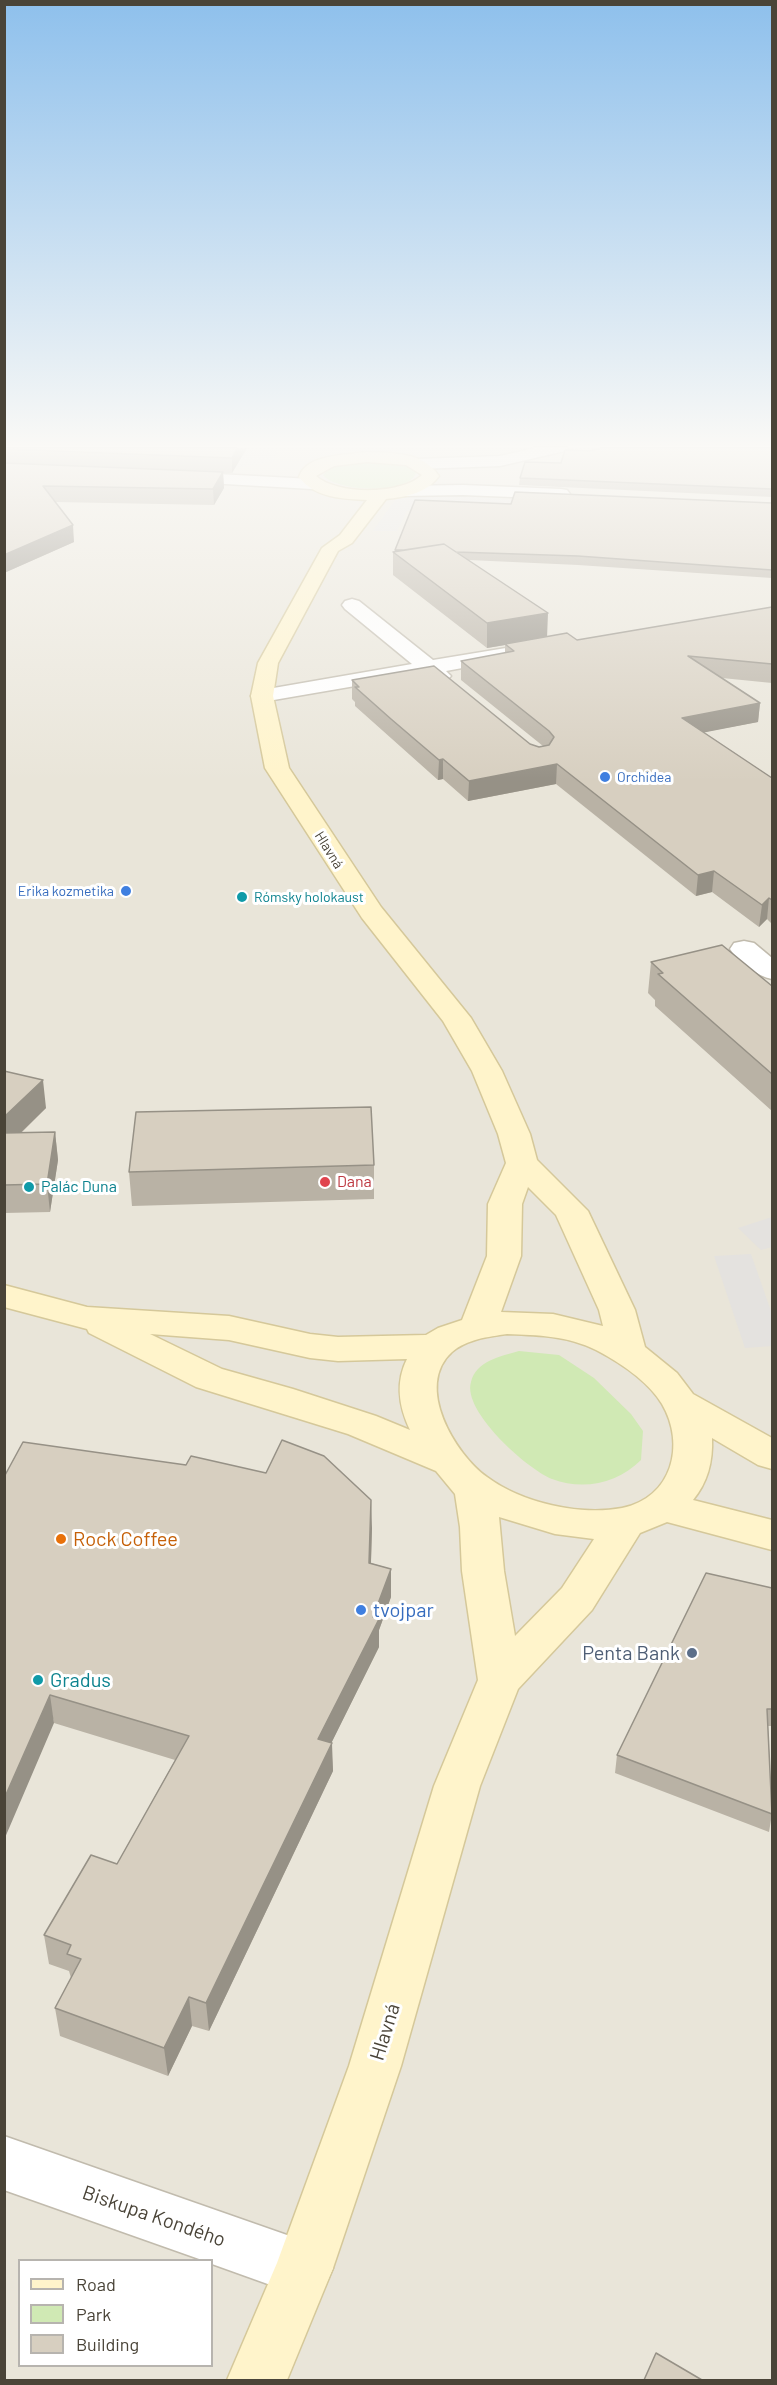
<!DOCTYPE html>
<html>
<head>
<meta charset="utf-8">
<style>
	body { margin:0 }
	#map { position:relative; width:777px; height:2385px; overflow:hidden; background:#f5f2eb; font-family:Barlow,sans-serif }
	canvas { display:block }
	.frame { position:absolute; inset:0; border:6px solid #4a4438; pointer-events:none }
	.legend { position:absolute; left:18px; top:2259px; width:195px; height:108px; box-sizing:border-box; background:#fff; border:2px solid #b7b4af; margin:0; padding:8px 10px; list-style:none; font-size:18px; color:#4a4438 }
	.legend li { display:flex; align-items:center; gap:12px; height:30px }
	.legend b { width:30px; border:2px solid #b7b4af }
</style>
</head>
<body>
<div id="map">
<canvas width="777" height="2385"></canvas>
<div class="frame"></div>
<ul class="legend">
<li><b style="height:8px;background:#fff4cb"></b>Road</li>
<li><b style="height:16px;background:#d0e9b4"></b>Park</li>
<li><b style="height:16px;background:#d7cfc0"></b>Building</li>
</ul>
</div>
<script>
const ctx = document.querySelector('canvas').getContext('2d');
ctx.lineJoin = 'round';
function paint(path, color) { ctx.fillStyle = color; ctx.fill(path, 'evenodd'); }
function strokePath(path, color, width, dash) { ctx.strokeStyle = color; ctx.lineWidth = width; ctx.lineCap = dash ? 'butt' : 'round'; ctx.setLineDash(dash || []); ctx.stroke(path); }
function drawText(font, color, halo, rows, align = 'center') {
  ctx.font = font + ' Barlow,sans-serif'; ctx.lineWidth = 6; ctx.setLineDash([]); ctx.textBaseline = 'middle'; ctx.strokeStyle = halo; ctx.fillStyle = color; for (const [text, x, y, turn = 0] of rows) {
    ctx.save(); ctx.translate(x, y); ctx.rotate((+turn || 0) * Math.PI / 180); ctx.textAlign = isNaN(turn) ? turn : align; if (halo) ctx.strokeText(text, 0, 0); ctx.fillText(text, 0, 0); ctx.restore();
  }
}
const residential = new Path2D(`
	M 5,448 L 772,448 L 772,2380 L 5,2380 ZM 20,2260 L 212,2260 L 212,2366 L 20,2366 Z`);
const green = new Path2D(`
	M 353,462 C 371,462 403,457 416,473 C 409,495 336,492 323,475 L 331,467 Z
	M 519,1351 L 559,1355 L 594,1378 L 631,1414 L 643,1431 L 641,1460 C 618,1483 584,1491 552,1479 C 527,1469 462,1411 471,1382 C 476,1361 501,1356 519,1351 Z`);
const parking = new Path2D(`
	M 177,448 L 280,448 L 273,462 L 239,467 L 208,468 Z
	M 421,494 L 558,502 L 550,512 L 426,506 L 407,511 L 397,531 L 373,531 L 395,500 Z
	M 772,1217 L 772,1247 L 761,1250 L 738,1228 Z
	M 751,1254 L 772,1314 L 772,1346 L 745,1348 L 714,1256 Z`);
const minor = new Path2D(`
	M 463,485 L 561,489 L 567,490 L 570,494 L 567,498 L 561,499 L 463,495 L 403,496 L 397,495 L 395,491 L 397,487 L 403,486 Z
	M 352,599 L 359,601 L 433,660 L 506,648 L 513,650 L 516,654 L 513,658 L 506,660 L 446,671 L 451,676 L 447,680 C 437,683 433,681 425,674 L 262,702 L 254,701 L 251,696 L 254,691 L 262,690 L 412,664 L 345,609 L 342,605 L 345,601 Z
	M 744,941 L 754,943 L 772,958 L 772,979 C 757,976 739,962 730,949 L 734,943 Z
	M 4,2136 L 324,2248 L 333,2268 L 324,2288 L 304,2297 L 212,2264 L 212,2260 L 202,2260 L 4,2190 Z`);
const tertiary = new Path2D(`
	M 535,448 L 567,448 L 565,451 L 500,466 L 417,469 L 409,464 L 417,459 L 500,456 Z
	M 179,472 L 312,479 L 320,484 L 312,489 L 173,481 L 171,477 L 173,473 Z`);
const secondary = new Path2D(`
	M 367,452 C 394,453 423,452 439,476 C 427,493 406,497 386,499 L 352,543 L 338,551 L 278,663 L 273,696 L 289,768 L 381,907 L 471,1018 L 502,1071 L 530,1134 L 537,1160 L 588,1211 L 635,1310 L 645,1347 L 677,1373 L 693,1394 L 772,1438 L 772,1469 L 758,1465 L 712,1438 C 713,1461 708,1482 693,1500 L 772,1520 L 772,1550 L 667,1522 L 640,1533 L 592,1610 L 518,1689 L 480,1786 L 401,2066 L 333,2268 L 287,2380 L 227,2380 L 277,2263 L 349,2066 L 434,1786 L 478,1680 L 462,1571 L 460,1527 L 455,1494 L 436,1471 L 348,1434 L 196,1387 L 89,1333 L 87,1329 L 4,1307 L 4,1285 L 87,1307 L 229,1316 L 310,1334 L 338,1337 L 426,1335 L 438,1328 L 462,1320 L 487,1256 L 488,1204 L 506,1163 L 498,1134 L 472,1071 L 443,1021 L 362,918 L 265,768 L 251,696 L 258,663 L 322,548 L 340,535 L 367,500 C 344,499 314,498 299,477 C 306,454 347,455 367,452 ZM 367,462 L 406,465 L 422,475 C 401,495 337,495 316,476 L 334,466 ZM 528,1187 L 556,1215 L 599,1310 L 603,1326 L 553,1314 L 501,1312 L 521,1256 L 522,1204 ZM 150,1334 L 229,1340 L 310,1358 L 338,1361 L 407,1359 C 395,1383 399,1407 410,1430 L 376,1416 L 293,1389 L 222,1369 ZM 507,1334 C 538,1335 568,1336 596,1350 C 619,1362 648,1381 662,1404 C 686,1445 672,1498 622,1508 C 580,1516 522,1503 487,1477 C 455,1454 414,1386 452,1352 C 467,1339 488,1337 507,1334 ZM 499,1517 L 555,1534 L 594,1539 L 562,1588 L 515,1636 L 504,1571 Z`);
const wall = new Path2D(`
	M 4,448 L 247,448 L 232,473 L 223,473 L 224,488 L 214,505 L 55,502 L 74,542 L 4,573 Z
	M 772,448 L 772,497 L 519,485 L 520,478 L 561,463 L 590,451 Z
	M 772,503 L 772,578 L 578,565 L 469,560 L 547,636 L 577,640 L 772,607 L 772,683 L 722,678 L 760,703 L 758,722 L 704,732 L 772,778 L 772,924 L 767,919 L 759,927 L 712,892 L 696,896 L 556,784 L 468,801 L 443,779 L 438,780 L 355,706 L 355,702 L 352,699 L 352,680 L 530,744 L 539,747 L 543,746 L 461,680 L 461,661 L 505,653 L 505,645 L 487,648 L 393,575 L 393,552 L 395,551 L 395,550 L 511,504 Z
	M 651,962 L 772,986 L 772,1111 L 655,1006 L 655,1000 L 648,993 Z
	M 4,1071 L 46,1108 L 21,1133 L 55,1132 L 58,1160 L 50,1212 L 4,1213 Z
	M 374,1165 L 374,1199 L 132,1206 L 129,1172 Z
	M 4,1477 L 372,1528 L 371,1563 L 391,1569 L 391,1597 L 379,1630 L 379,1647 L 331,1743 L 333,1771 L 209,2031 L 192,2026 L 168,2076 L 60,2036 L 55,2008 L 71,1978 L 69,1971 L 49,1964 L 44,1935 L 117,1864 L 175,1760 L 54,1723 Z
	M 772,1588 L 772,1726 L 768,1726 L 772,1814 L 769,1832 L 615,1773 L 617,1755 Z`);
const shadedWall = new Path2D(`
	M 237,448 L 247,448 L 232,473 L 232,458 Z
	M 223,472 L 224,488 L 214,505 L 213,489 Z
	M 73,525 L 74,542 L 4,573 L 4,555 Z
	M 548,613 L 547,638 L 505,644 L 505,645 L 487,648 L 487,623 Z
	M 760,703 L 758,722 L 681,737 L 682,718 Z
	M 443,759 L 443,779 L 438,780 L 439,760 Z
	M 557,764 L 556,784 L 468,801 L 469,781 Z
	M 714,871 L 712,892 L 696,896 L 698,875 Z
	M 769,898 L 767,919 L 759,927 L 762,905 Z
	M 43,1080 L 46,1108 L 4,1149 L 4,1117 Z
	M 55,1132 L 58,1160 L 50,1212 L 47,1184 Z
	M 371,1500 L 372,1528 L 370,1591 L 369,1563 Z
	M 391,1569 L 391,1597 L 379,1630 L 379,1647 L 319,1768 L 318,1739 L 373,1617 Z
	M 50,1695 L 54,1723 L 4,1840 L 4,1799 Z
	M 332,1743 L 333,1771 L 209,2031 L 206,2003 Z
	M 189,1997 L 192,2026 L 168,2076 L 164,2048 Z`);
const building = new Path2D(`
	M 4,448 L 237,448 L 232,458 L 4,449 Z
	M 601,448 L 772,448 L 772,489 L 520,478 L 525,462 L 561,463 L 565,450 L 590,451 Z
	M 4,463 L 223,472 L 213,489 L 43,486 L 73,525 L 4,555 Z
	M 515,492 L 772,503 L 772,570 L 578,556 L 456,552 L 444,544 L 404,550 L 395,550 L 415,500 L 511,504 Z
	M 444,544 L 548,613 L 487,623 L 393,552 Z
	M 772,607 L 772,664 L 688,656 L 760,703 L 682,718 L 772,778 L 772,900 L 769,898 L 762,905 L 714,871 L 698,875 L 557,764 L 469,781 L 443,759 L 439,760 L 391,719 L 355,687 L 359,687 L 352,680 L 434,666 L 530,744 L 539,747 L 549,745 L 554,737 L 549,731 L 461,661 L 514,651 L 505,644 L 567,633 L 577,640 Z
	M 722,945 L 772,986 L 772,1074 L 658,974 L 663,973 L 651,962 Z
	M 4,1071 L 43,1080 L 4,1117 Z
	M 371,1107 L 374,1165 L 129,1172 L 136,1112 Z
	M 55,1132 L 47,1184 L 4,1185 L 4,1133 Z
	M 282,1440 L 324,1456 L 371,1500 L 369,1563 L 391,1569 L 373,1617 L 379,1619 L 318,1739 L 332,1743 L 206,2003 L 189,1997 L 164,2048 L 55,2008 L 81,1959 L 67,1954 L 71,1945 L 44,1935 L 91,1855 L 117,1864 L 189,1736 L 50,1695 L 4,1799 L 4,1477 L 23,1442 L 186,1465 L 191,1456 L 266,1473 Z
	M 706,1573 L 772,1588 L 772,1709 L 767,1709 L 772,1814 L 617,1755 Z
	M 656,2353 L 702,2380 L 644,2380 Z`);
const markers = [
	[605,777,6,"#3f7fe0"],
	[126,891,6,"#3f7fe0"],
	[242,897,6,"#0f9aa8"],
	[325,1182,6,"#e0444e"],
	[29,1187,6,"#0f9aa8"],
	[61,1539,6,"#e8710a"],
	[361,1610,6,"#3f7fe0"],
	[692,1653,6,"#5c6f8a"],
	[38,1680,6,"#0f9aa8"]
];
const farShopnames = [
	["Orchidea",617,777],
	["Erika kozmetika",114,891,"right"]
];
const farStreetnames = [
	["Hlavná",329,850,58]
];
const farCulturenames = [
	["Rómsky holokaust",254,897]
];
const healthNames = [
	["Dana",337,1182]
];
const cultureNames = [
	["Palác Duna",41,1187]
];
const nearFoodnames = [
	["Rock Coffee",73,1539]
];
const nearShopnames = [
	["tvojpar",373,1610]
];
const nearServicenames = [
	["Penta Bank",680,1653]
];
const nearCulturenames = [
	["Gradus",50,1680]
];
const nearStreetnames = [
	["Hlavná",385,2032,-73],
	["Biskupa Kondého",154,2216,19]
];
paint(residential, '#e9e5d9');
paint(green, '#d0e9b4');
paint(parking, '#e4e2df');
strokePath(minor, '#c1bbad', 3);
strokePath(tertiary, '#c1bbad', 3);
strokePath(secondary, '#d5c89a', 3);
paint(minor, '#fff');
paint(tertiary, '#fff');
paint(secondary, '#fff4cb');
paint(wall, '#b9b2a5');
paint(shadedWall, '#969186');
paint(building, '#d7cfc0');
strokePath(building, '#969186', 1.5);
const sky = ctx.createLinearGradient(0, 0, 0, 782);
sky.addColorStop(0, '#8ec0ec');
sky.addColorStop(0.57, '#faf9f6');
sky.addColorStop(1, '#faf9f600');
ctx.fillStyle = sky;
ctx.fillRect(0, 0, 777, 782);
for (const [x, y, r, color] of markers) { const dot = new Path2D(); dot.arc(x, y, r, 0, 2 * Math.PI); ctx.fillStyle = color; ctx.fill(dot); strokePath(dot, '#fff', 2); }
drawText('14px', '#366cbe', '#fff', farShopnames, 'left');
drawText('14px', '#4a4438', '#fff', farStreetnames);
drawText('14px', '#0d838f', '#fff', farCulturenames, 'left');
drawText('16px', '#be3a42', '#fff', healthNames, 'left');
drawText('16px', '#0d838f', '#fff', cultureNames, 'left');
drawText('20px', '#c56008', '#fff', nearFoodnames, 'left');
drawText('20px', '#366cbe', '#fff', nearShopnames, 'left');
drawText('20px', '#4e5e75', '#fff', nearServicenames, 'right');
drawText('20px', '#0d838f', '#fff', nearCulturenames, 'left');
drawText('20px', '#4a4438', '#fff', nearStreetnames);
</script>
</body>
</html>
